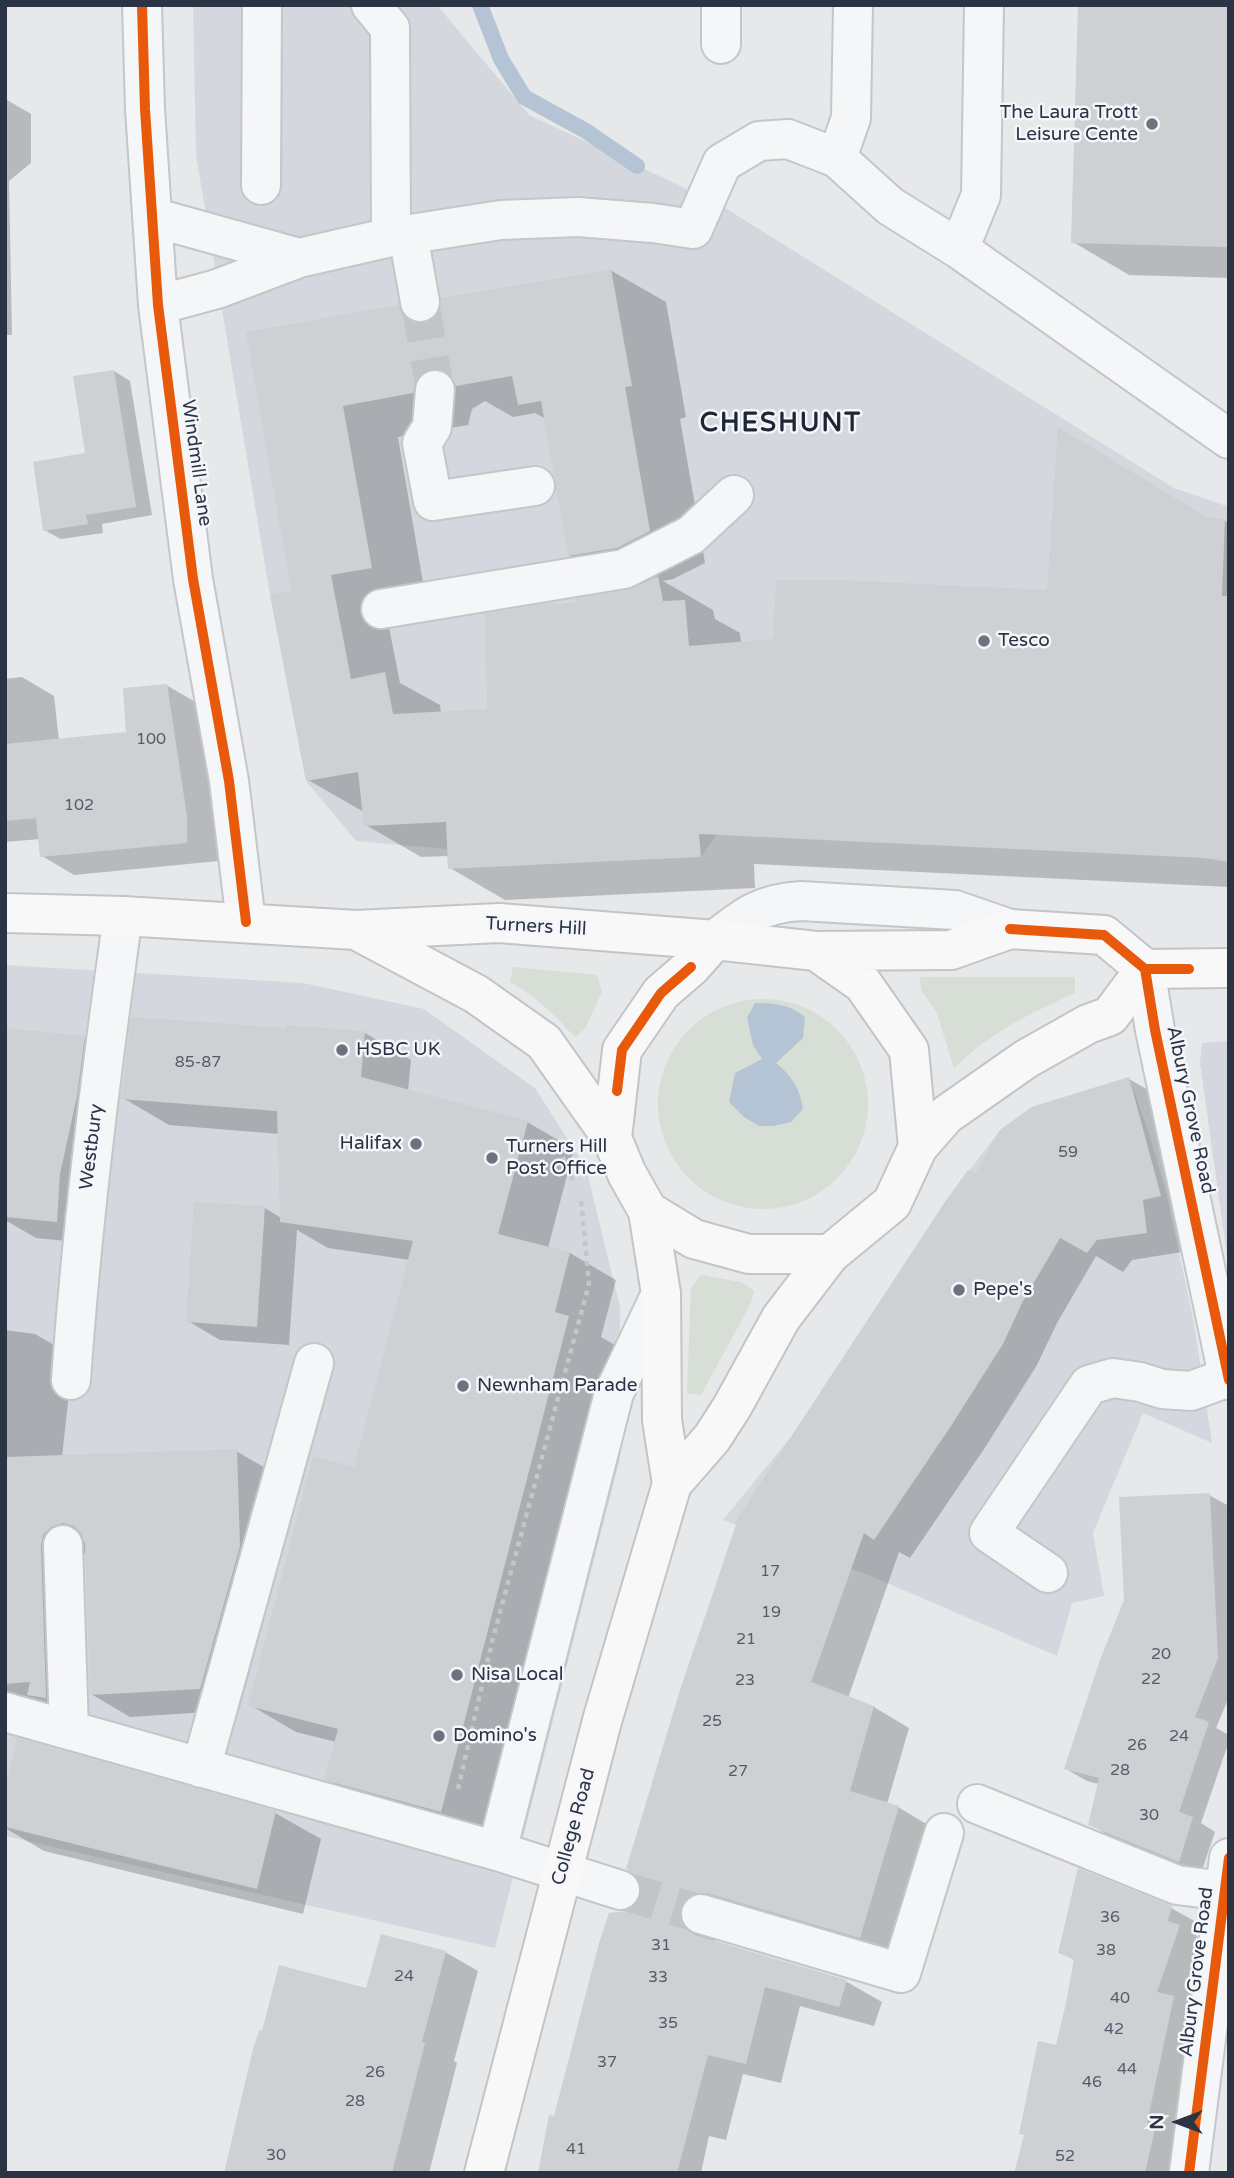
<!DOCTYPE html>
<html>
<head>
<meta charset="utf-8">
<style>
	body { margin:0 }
	#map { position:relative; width:1234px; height:2178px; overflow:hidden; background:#e6e8ea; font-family:"Varela Round",sans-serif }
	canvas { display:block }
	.frame { position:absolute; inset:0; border:7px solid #2b3445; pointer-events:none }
	.north { position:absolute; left:1143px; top:2087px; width:70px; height:70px; -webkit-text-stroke:5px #f4f6f9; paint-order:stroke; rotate:270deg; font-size:19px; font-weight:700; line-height:28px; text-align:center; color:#2b3445 }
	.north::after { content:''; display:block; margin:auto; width:24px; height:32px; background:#2b3445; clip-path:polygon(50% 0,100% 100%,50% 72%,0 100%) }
</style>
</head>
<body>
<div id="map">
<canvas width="1234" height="2178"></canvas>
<div class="frame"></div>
<div class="north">N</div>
</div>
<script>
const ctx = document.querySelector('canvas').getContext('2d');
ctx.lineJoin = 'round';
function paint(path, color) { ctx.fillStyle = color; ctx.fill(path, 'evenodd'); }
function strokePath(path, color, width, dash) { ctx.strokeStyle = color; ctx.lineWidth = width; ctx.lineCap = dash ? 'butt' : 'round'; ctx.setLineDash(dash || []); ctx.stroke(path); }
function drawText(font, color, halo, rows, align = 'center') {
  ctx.font = font + ' "Varela Round",sans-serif'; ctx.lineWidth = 5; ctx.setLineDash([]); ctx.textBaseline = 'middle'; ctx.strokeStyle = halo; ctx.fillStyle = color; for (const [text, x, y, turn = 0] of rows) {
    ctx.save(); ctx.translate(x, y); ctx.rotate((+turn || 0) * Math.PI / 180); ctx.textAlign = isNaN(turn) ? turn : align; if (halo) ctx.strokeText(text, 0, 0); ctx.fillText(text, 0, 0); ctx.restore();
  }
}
const built = new Path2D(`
	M 193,5 L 437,5 L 529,115 L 717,203 L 1174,488 L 1229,507 L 1229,862 L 1203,858 L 717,834 L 701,857 L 448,869 L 447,849 L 356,841 L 306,781 L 270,595 L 196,155 Z
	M 5,965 L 303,983 L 424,1009 L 535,1088 L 586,1168 L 620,1307 L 620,1458 L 495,1948 L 5,1836 Z
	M 1229,1041 L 1229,1270 L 1200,1063 L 1202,1043 Z
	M 1129,1077 L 1149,1133 L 1167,1196 L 1194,1323 L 1212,1443 L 1143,1413 L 1093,1533 L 1104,1596 L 1072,1603 L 1057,1656 L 873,1577 L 723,1520 L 794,1433 L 945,1202 L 1001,1129 L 1032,1107 Z`);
const green = new Path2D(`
	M 513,967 L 597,975 L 602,992 L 585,1029 L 575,1037 C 554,1015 536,996 510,982 Z
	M 920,977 L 1075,977 L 1075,993 C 1031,1013 988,1033 954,1069 L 937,1013 L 921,990 Z
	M658 1104a105 105 0 1 1 210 0a105 105 0 1 1-210 0Z
	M 701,1275 L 741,1282 L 754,1291 L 751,1303 L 701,1395 L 687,1393 L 691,1288 Z`);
const water = new Path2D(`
	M 755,1003 C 774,1003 789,1004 805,1017 L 803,1038 L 776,1063 C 792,1076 800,1089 803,1109 L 791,1122 L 773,1126 L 759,1126 L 744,1117 L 729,1102 L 735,1073 L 762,1059 L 753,1045 L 747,1018 Z`);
const shadow = new Path2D(`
	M 5,5 L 7,100 L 31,114 L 31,163 L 9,181 L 12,335 L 5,335 Z
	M 1229,5 L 1229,278 L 1129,275 L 1073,242 Z
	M 610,270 L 666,302 L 686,417 L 680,419 L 705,563 L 673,579 L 663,581 L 713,610 L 715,619 L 740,633 L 741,643 L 775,640 L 1049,592 L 1060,430 L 1209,519 L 1224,520 L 1229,523 L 1229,887 L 754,864 L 755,888 L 505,900 L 450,868 L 449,856 L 421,857 L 366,825 L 364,812 L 308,780 L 293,592 L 248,334 L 398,307 L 427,324 ZM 485,401 L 513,417 L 535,413 L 546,419 L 569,555 L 625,587 L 644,584 L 628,592 L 578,605 L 489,711 L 441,713 L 440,705 L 400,683 L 385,607 L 426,600 L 398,437 L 468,425 L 472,409 Z
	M 114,371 L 130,381 L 152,515 L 102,524 L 103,533 L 61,539 L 44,530 L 87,455 Z
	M 22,677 L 54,696 L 59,740 L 128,733 L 166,685 L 199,704 L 219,836 L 219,861 L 74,875 L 42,856 L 40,839 L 5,842 L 5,679 Z
	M 5,1030 L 84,1038 L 123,1060 L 116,1119 L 99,1198 L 97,1244 L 36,1238 L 5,1220 Z
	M 365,1033 L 411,1060 L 408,1091 L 527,1122 L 574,1149 L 548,1248 L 570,1253 L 616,1280 L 601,1337 L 615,1345 L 487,1838 L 373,1806 L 326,1779 L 336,1742 L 296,1732 L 250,1705 L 355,1469 L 410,1260 L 328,1248 L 297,1230 L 289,1345 L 220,1340 L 188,1321 L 265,1208 L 281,1218 L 279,1134 L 169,1125 L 123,1098 Z
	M 1129,1079 L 1164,1099 L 1182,1252 L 1132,1260 L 1123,1272 L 1096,1256 L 1057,1323 L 1037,1365 L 986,1446 L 910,1558 L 899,1552 L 848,1698 L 874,1707 L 909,1728 L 887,1804 L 898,1807 L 933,1828 L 895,1957 L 715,1928 L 715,1943 L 847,1982 L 882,2002 L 874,2026 L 800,2006 L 781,2083 L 743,2074 L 726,2140 L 709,2136 L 701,2173 L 540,2173 L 556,2119 L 626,1913 L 636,1907 L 976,1176 Z
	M 5,1330 L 35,1334 L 73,1356 L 62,1457 L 236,1451 L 274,1473 L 278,1569 L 239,1710 L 130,1717 L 91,1694 L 87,1551 L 82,1556 L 84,1719 L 5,1693 Z
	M 1209,1495 L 1229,1506 L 1229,1697 L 1216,1728 L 1229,1735 L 1229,1741 L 1201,1823 L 1215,1832 L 1201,1873 L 1111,1837 L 1090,1824 L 1099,1784 L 1087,1781 L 1066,1769 Z
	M 5,1796 L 275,1813 L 321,1839 L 303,1914 L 44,1851 L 5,1828 Z
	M 1171,1908 L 1200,1924 L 1196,1936 L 1208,1943 L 1187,2005 L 1203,2014 L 1182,2173 L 1016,2173 L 1025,2136 L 1021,2133 L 1058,2047 L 1076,1961 L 1060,1952 Z
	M 445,1952 L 478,1971 L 454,2061 L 457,2063 L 429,2173 L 226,2173 L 263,2033 L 367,1990 Z`);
const stream = new Path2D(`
	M 480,5 L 501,59 L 524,97 L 586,131 L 637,166`);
const building = new Path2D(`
	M 1078,5 L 1229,5 L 1229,247 L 1071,243 Z
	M 611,269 L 632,386 L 625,387 L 650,531 L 617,548 L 568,556 L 541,401 L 518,405 L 512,376 L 456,386 L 448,372 L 436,368 L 425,371 L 417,377 L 413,393 L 343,406 L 372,568 L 331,575 L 351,679 L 385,672 L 393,714 L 487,709 L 485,614 L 545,604 L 576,603 L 575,599 L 628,590 L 658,576 L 663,601 L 685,600 L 689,646 L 773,639 L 776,580 L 838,580 L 1047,590 L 1058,427 L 1206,517 L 1225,519 L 1222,596 L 1229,596 L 1229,862 L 1203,858 L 699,834 L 701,857 L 448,869 L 446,822 L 364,826 L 358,772 L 306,781 L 270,595 L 291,590 L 246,332 L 398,305 L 404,317 L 412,322 L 423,324 L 435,318 L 441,309 L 441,298 Z
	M 114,370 L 136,507 L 86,515 L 88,524 L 43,531 L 33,462 L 85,453 L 73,376 Z
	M 167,684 L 187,816 L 187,843 L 40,857 L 36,818 L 5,821 L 5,744 L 126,732 L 123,688 Z
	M 131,1017 L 286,1028 L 286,1025 L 365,1031 L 361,1077 L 528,1121 L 498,1234 L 570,1252 L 555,1312 L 569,1316 L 441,1812 L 324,1780 L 338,1729 L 248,1706 L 313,1456 L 354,1467 L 413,1241 L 280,1222 L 277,1111 L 121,1099 Z
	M 5,1028 L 85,1036 L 77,1096 L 60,1174 L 57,1222 L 5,1217 Z
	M 1129,1077 L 1161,1196 L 1143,1200 L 1147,1233 L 1097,1240 L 1087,1253 L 1060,1238 L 1022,1303 L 1003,1344 L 951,1426 L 874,1540 L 864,1533 L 811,1682 L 874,1706 L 850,1791 L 899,1806 L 860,1938 L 707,1893 L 695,1893 L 685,1899 L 680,1907 L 680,1920 L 686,1929 L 695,1935 L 847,1980 L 839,2007 L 765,1987 L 746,2064 L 708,2055 L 677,2173 L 538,2173 L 549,2115 L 554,2116 L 599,1943 L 609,1913 L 625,1911 L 635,1906 L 641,1896 L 641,1886 L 637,1876 L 626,1869 L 680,1690 L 739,1516 L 945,1202 L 968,1170 L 975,1174 L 999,1131 L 1032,1107 Z
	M 194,1202 L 265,1206 L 257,1327 L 186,1322 Z
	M 237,1449 L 240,1546 L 200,1689 L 90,1695 L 85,1544 L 81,1533 L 74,1526 L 63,1523 L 51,1527 L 43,1535 L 41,1546 L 46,1698 L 27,1695 L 30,1682 L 5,1684 L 5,1457 Z
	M 1210,1493 L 1218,1658 L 1195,1717 L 1209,1722 L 1179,1812 L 1193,1817 L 1179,1862 L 1088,1825 L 1099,1778 L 1064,1769 L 1100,1660 L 1124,1600 L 1119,1497 Z
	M 17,1738 L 276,1811 L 257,1889 L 5,1827 L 5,1788 Z
	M 1078,1868 L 1172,1906 L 1168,1921 L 1180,1925 L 1157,1992 L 1174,1996 L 1147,2123 L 1156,2124 L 1145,2173 L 1014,2173 L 1024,2135 L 1019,2134 L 1038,2041 L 1056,2045 L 1066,2003 L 1074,1959 L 1058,1953 Z
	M 381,1934 L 446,1951 L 422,2042 L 425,2043 L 392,2173 L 224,2173 L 252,2053 L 259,2030 L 262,2031 L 279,1965 L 366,1988 Z`);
const minorTunnel = new Path2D(`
	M 420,302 L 435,390
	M 620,1890 L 701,1914`);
const path = new Path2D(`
	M 563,1157 L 573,1181
	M 458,1789 L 492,1642 L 589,1284 L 581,1199`);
const minor = new Path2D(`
	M 142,5 L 145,109 L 158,305 L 193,579 L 229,781 L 246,922
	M 371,5 L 390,28 L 391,237
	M 721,5 L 721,44
	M 837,158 L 851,118 L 853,5
	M 261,185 L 262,5
	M 152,217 L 299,258
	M 408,234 L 420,302
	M 959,249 L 1229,439
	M 158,305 L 217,289 L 299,258 L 391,237 L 501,220 L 578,217 L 653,223 L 693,229 L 722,163 L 759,141 L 788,139 L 837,158 L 890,206 L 959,249 L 981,195 L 984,5
	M 435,390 L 432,427 L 422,443 L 433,501 L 535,486
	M 381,609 L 624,569 L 691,535 L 734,495
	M 715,940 C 745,916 762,903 801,901 L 955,910 L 1010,929
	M 1145,969 L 1155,1030 L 1229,1380
	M 71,1380 C 82,1224 101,1070 123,916
	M 63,1545 L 69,1730
	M 1048,1573 L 989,1533 L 1089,1385 L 1113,1378 L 1140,1382 L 1162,1389 L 1191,1391 L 1229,1377
	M 5,1712 L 497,1851
	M 201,1768 L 314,1363
	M 977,1804 L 1177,1885 L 1225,1891
	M 620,1890 L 497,1851 L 614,1393 L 661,1294
	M 701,1914 L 901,1973 L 944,1833
	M 1189,2173 L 1229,1858`);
const major = new Path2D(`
	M 5,913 L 123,916 L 356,930 L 499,923 L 715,940 L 816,951 L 951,950 L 1010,929 L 1104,935 L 1145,969 L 1229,968
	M 356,930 L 476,994 L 544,1042 L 612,1138
	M 715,940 L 691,967 L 661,993 L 622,1050 L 612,1138 L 627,1174 L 648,1211 L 694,1239 L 749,1254 L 830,1254
	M 918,1147 L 946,1115 L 1026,1059 L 1088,1024 L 1110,1016 L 1145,969
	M 648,1211 L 661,1294 L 662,1420 L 672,1484
	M 484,2173 L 602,1721 L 672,1484 L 712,1438 L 732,1407 L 781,1318 L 830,1254 L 892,1203 L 918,1147 L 909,1050 L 863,984 L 816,951`);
const cycleway = new Path2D(`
	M 142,5 L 145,109 L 158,305 L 193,579 L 229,781 L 246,922
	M 1010,929 L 1104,935 L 1145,969 L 1189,969
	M 1145,969 L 1155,1030 L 1229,1380
	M 617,1091 L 622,1050 L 661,993 L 691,967
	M 1189,2173 L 1229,1858`);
const markers = [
	[1152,124,7,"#6c737f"],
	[984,641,7,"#6c737f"],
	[342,1050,7,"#6c737f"],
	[416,1144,7,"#6c737f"],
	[492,1158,7,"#6c737f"],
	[959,1290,7,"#6c737f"],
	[463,1386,7,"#6c737f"],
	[457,1675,7,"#6c737f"],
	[439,1736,7,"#6c737f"]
];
const numberNames = [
	["100",151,740],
	["102",79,806],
	["85-87",198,1063],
	["59",1068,1153],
	["17",770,1572],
	["19",771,1613],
	["21",746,1640],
	["20",1161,1655],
	["22",1151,1680],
	["23",745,1681],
	["25",712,1722],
	["24",1179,1737],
	["26",1137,1746],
	["28",1120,1771],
	["27",738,1772],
	["30",1149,1816],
	["36",1110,1918],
	["31",661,1946],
	["38",1106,1951],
	["24",404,1977],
	["33",658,1978],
	["40",1120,1999],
	["35",668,2024],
	["42",1114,2030],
	["37",607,2063],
	["44",1127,2070],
	["26",375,2073],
	["46",1092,2083],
	["28",355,2102],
	["41",576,2150],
	["30",276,2156],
	["52",1065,2157]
];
const poiNames = [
	["The Laura Trott",1138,113,"right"],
	["Leisure Cente",1138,135,"right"],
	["Tesco",998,641],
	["HSBC UK",356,1050],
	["Halifax",402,1144,"right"],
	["Turners Hill",506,1147],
	["Post Office",506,1169],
	["Pepe's",973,1290],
	["Newnham Parade",477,1386],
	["Nisa Local",471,1675],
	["Domino's",453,1736]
];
const streetNames = [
	["Windmill Lane",196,463,82],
	["Turners Hill",536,927,3],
	["Albury Grove Road",1190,1110,78],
	["Westbury",92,1147,-83],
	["College Road",574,1827,-75],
	["Albury Grove Road",1197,1972,-83]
];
const districtNames = [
	["CHESHUNT",781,424]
];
paint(built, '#d4d7dd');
paint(green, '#d6ded6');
paint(water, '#b4c4d5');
paint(shadow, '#0003');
strokePath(stream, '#b4c4d5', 16);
paint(building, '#ced0d3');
strokePath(minorTunnel, '#c1c4c9', 38, [38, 19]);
strokePath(minor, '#c4c6c8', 42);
strokePath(major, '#c2c5c8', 42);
strokePath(path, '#c5c6ca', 4.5, [5, 5]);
strokePath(minor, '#f5f6f7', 38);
strokePath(major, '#f8f8f8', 38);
strokePath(cycleway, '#e8590c', 10);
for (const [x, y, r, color] of markers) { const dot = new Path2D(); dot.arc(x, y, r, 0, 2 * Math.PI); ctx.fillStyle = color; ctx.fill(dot); strokePath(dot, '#f4f6f9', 2.5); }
drawText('16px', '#545c69', null, numberNames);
drawText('19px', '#2b3445', '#f4f6f9', poiNames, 'left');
drawText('19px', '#2b3445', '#f4f6f9', streetNames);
ctx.letterSpacing = '2px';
drawText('bold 26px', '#1d2536', '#f4f6f9', districtNames);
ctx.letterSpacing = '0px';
</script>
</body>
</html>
